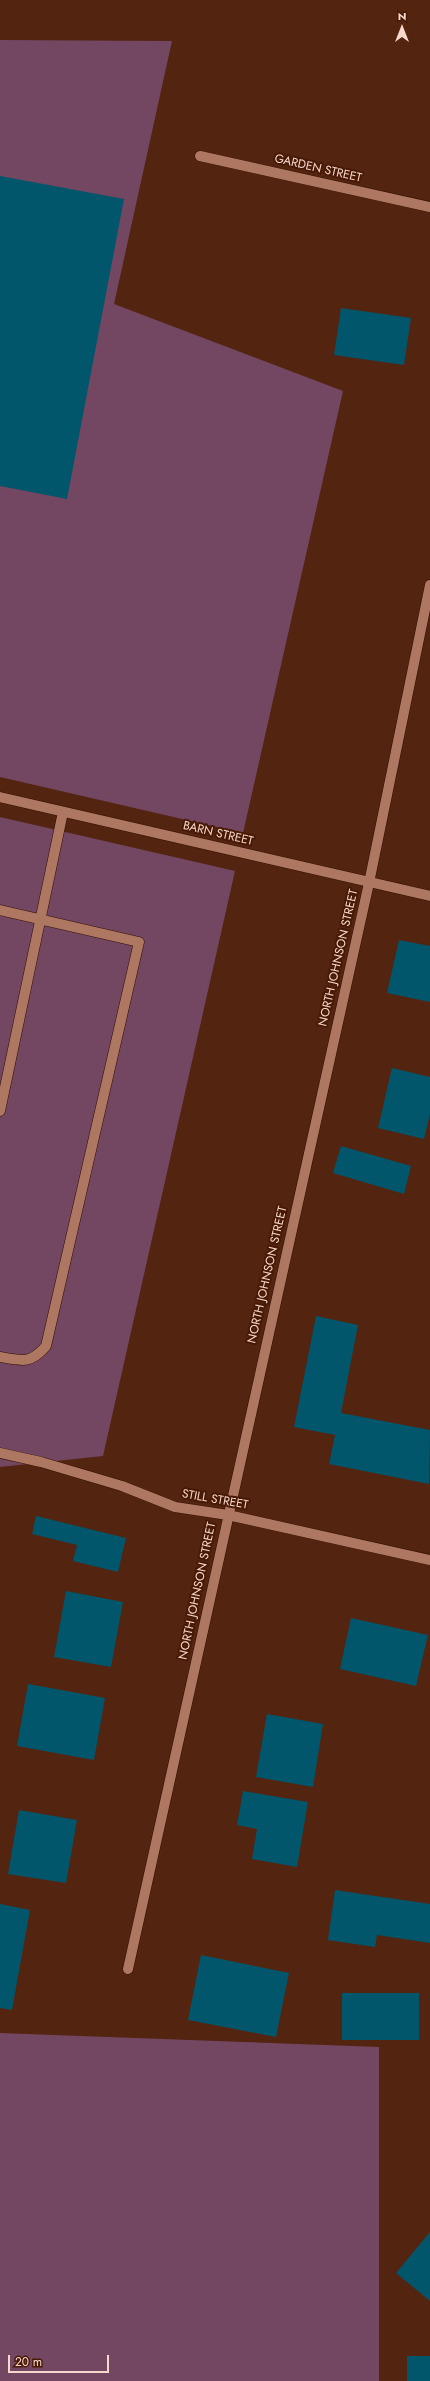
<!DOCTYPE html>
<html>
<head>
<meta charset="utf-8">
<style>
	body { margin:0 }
	#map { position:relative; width:430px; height:2381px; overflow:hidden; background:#532410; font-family:Jost,sans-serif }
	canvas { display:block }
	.north { position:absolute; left:382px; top:8px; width:40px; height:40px; -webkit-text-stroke:3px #481905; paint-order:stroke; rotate:0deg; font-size:11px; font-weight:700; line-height:16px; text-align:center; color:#f7d8cc }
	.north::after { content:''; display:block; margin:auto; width:14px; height:18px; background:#f7d8cc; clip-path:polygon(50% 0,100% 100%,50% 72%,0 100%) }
	.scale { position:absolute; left:8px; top:2355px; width:101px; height:18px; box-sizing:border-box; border:2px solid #f7d8cc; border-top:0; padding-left:5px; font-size:12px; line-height:14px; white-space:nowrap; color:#f7d8cc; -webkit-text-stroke:3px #481905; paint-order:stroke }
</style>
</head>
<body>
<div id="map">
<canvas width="430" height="2381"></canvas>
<div class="north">N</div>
<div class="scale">20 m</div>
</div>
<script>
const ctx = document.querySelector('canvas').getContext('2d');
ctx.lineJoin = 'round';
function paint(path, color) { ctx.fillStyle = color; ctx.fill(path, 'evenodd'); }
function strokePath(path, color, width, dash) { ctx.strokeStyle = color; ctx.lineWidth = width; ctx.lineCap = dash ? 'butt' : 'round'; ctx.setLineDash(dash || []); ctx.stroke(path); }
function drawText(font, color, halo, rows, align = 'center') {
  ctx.font = font + ' Jost,sans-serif'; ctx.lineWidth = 4; ctx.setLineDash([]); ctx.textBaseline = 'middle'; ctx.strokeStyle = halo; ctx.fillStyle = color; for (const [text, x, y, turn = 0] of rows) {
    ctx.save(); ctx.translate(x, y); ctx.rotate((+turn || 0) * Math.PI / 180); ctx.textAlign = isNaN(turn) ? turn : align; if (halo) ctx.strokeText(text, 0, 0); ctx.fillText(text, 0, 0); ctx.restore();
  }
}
const green = new Path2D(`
	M 0,40 L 172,41 L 114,304 L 343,391 L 243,833 L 0,777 Z
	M 0,817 L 235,871 L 103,1456 L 0,1467 Z
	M 0,2033 L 379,2047 L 379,2381 L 0,2381 Z`);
const building = new Path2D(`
	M 0,176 L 124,199 L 67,499 L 0,486 Z
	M 341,308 L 411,318 L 404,365 L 334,355 Z
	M 399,940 L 430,946 L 430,1002 L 387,993 Z
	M 392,1068 L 430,1077 L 430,1114 L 424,1139 L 378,1128 Z
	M 341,1146 L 411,1166 L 404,1194 L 333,1173 Z
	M 316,1316 L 358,1325 L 341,1413 L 430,1430 L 429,1484 L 329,1464 L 335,1435 L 294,1427 Z
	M 36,1516 L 126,1538 L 118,1572 L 73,1561 L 77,1545 L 32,1534 Z
	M 66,1591 L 123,1602 L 111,1667 L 54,1657 Z
	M 351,1618 L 428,1635 L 416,1686 L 340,1669 Z
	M 28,1684 L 105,1698 L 94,1760 L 17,1746 Z
	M 267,1714 L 323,1724 L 313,1787 L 256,1777 Z
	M 243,1791 L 308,1802 L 297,1867 L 252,1859 L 257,1829 L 237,1825 Z
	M 19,1810 L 77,1820 L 66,1883 L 8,1874 Z
	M 335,1890 L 430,1904 L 430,1943 L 377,1935 L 375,1947 L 328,1940 Z
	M 0,1904 L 30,1910 L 12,2010 L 0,2008 Z
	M 201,1955 L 289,1973 L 276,2037 L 188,2020 Z
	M 342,1993 L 419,1993 L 419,2040 L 342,2040 Z
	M 430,2232 L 430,2301 L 396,2273 Z
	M 407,2356 L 430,2356 L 430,2381 L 407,2381 Z`);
const minor = new Path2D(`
	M 200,156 L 430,207
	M 0,797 L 430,896
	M 0,910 L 139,942 L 46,1346 C 31,1364 22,1361 0,1357
	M 0,1111 L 63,812
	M 0,1453 L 41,1462 L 122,1486 L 175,1507 L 228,1515 L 430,1560
	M 128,1969 L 369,883 L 430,585`);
const streetNames = [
	["GARDEN STREET",318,169,13],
	["BARN STREET",218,834,13],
	["NORTH JOHNSON STREET",339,958,-77],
	["NORTH JOHNSON STREET",268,1275,-77],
	["STILL STREET",215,1500,10],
	["NORTH JOHNSON STREET",198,1591,-78]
];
paint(green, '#734662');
paint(building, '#02566b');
strokePath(minor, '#320f02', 11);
strokePath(minor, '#ae7762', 10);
drawText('12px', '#f7d8cc', '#481905', streetNames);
</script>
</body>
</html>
